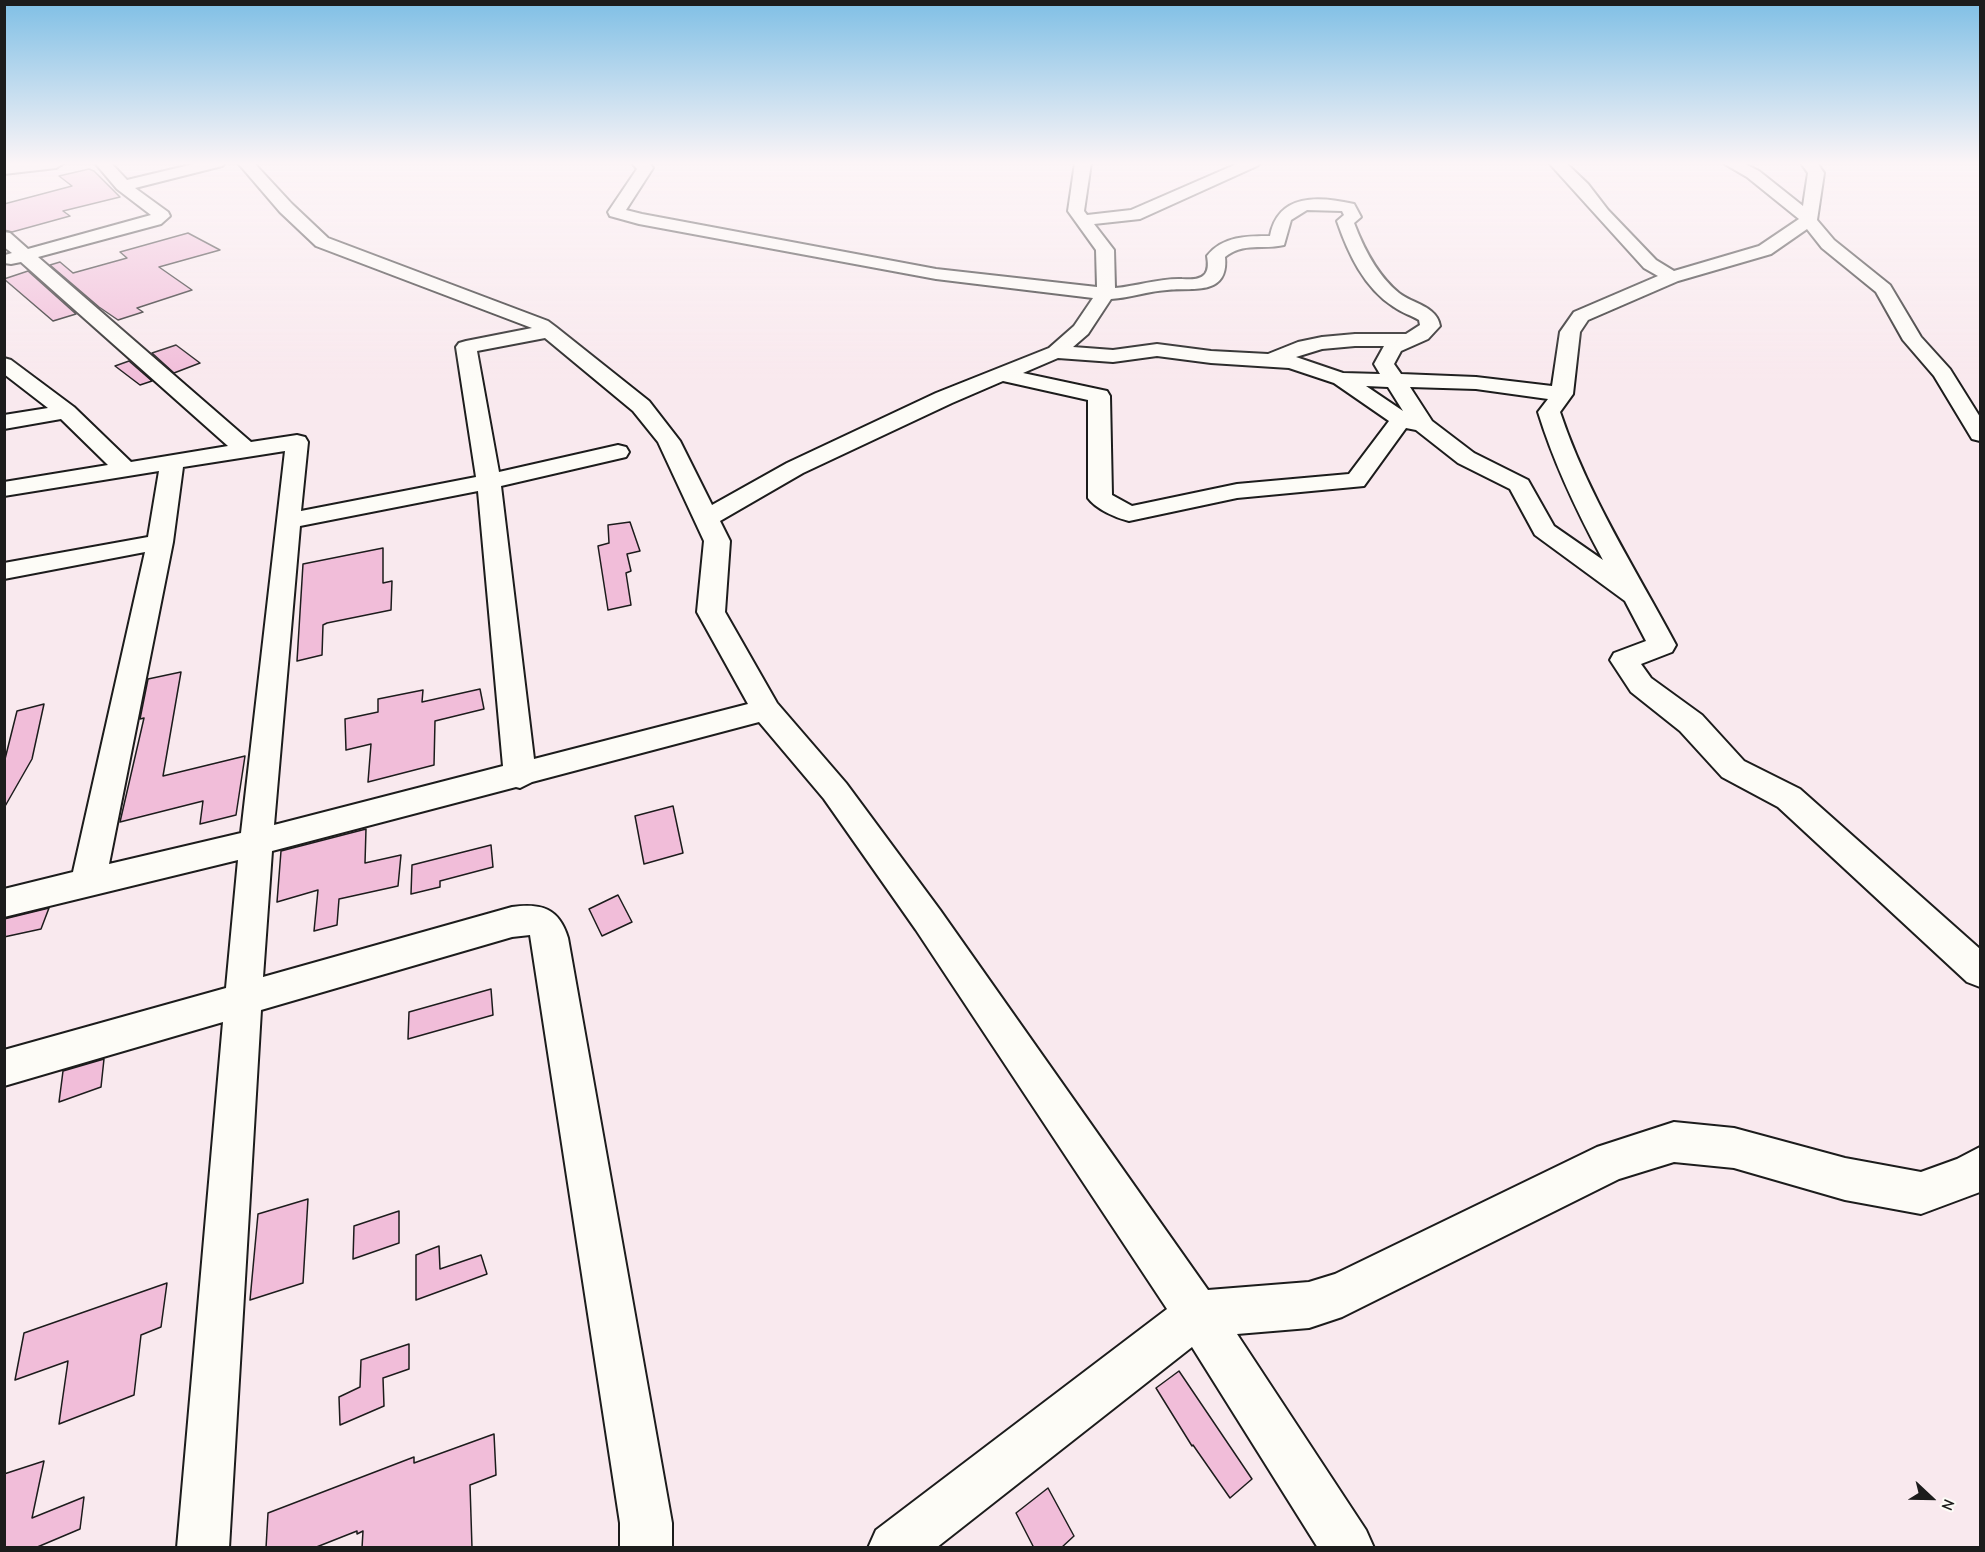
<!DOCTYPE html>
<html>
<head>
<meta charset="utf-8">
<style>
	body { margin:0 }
	#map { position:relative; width:1985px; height:1552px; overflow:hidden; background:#f9e9ee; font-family:"Comic Neue",sans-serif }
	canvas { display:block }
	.frame { position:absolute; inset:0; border:6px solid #1c1c1c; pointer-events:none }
	.north { position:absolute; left:1901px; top:1468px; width:60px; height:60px; -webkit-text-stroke:4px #fdfcf7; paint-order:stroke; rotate:112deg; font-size:16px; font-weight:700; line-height:24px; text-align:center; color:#1c1c1c }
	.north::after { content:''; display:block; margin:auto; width:21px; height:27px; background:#1c1c1c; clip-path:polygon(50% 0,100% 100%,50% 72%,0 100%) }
</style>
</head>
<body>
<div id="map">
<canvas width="1985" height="1552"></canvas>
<div class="frame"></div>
<div class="north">N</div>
</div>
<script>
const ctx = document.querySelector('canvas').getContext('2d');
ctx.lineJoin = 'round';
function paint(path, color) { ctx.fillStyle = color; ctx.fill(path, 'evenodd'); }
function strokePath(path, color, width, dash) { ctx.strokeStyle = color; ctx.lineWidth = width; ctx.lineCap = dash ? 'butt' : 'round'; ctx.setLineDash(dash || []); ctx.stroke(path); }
const building = new Path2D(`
	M 89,169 L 94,171 L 120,197 L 63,211 L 70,216 L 12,232 L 4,230 L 4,204 L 72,186 L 59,176 Z
	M 188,233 L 220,250 L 159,267 L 192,290 L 137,308 L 143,312 L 118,320 L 99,307 L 50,265 L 60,262 L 73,273 L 127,258 L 120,252 Z
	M 28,271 L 76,314 L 53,321 L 4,279 Z
	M 176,345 L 200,363 L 174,373 L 152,353 Z
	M 129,361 L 152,381 L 140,385 L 115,366 Z
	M 630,522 L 640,551 L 627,554 L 631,571 L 626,573 L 631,605 L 608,610 L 598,546 L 609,543 L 608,525 Z
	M 383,548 L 383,583 L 392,581 L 391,610 L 327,623 L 323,625 L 322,655 L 297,661 L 303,564 Z
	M 181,672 L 163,776 L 245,756 L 236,815 L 200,824 L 203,801 L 120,822 L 144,718 L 140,719 L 148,679 Z
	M 480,689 L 484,709 L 435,721 L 434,765 L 368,782 L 371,744 L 346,750 L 345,719 L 378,712 L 378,699 L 423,690 L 422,702 Z
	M 44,704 L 32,759 L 4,808 L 4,763 L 17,711 Z
	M 673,806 L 683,853 L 644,864 L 635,816 Z
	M 366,829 L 365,863 L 401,855 L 398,886 L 339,899 L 337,925 L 314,931 L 318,890 L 277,902 L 281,851 Z
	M 491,845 L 493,867 L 440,881 L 440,887 L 411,894 L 412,865 Z
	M 618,895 L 632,922 L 602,936 L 589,909 Z
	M 49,908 L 41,929 L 4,937 L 4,919 Z
	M 491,989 L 493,1015 L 408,1039 L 409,1012 Z
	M 104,1059 L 101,1087 L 59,1102 L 63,1071 Z
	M 308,1199 L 303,1283 L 250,1300 L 258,1214 Z
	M 399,1211 L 399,1243 L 353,1259 L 354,1226 Z
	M 439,1246 L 440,1269 L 481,1255 L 487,1274 L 416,1300 L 416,1255 Z
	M 167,1283 L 161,1327 L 141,1335 L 134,1395 L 59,1424 L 68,1361 L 15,1380 L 24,1333 Z
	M 409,1344 L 409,1369 L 383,1378 L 384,1406 L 340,1425 L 339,1397 L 360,1387 L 361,1360 Z
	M 1179,1371 L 1252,1479 L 1230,1498 L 1193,1445 L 1192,1446 L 1156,1388 Z
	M 494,1434 L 496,1475 L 470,1485 L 472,1548 L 362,1548 L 363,1531 L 357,1534 L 357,1531 L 314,1548 L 266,1548 L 268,1513 L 414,1457 L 414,1463 Z
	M 44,1461 L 32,1518 L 84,1497 L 80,1529 L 35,1548 L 4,1548 L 4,1474 Z
	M 1048,1488 L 1074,1536 L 1061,1548 L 1034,1548 L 1016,1513 Z`);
const minor = new Path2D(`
	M 16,163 L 64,163 L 56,168 L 4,174 L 4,164 Z
	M 95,163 L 111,163 L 127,180 L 198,163 L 225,163 L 222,166 L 135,188 L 168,212 L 170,216 L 161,224 L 38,257 L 251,442 L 297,435 L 305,437 L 308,442 L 301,511 L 476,477 L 456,347 L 459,343 L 466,341 L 532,328 L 316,246 L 280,212 L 238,163 L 254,163 L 292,204 L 328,238 L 548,321 L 556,327 L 649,401 L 680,441 L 712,505 L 787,463 L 936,393 L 1049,348 L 1074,326 L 1093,298 L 936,279 L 639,224 L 610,216 L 608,212 L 637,169 L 632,163 L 649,163 L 653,168 L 626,210 L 642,214 L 936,269 L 1097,287 L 1096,250 L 1068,211 L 1075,163 L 1091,163 L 1084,211 L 1087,215 L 1131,210 L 1239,163 L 1260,163 L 1257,166 L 1140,219 L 1094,224 L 1114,250 L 1115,288 C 1138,286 1159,278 1182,279 C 1189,279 1199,281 1205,274 C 1209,269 1208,262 1207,256 C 1222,236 1248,236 1270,236 C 1278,193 1319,196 1354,204 L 1361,217 L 1354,223 C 1364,249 1377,275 1399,293 C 1413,304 1437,306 1440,326 L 1428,339 L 1401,351 L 1394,364 L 1401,374 L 1476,377 L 1552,386 L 1560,332 L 1574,312 L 1658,276 L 1644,268 L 1549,163 L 1566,163 L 1588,184 L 1608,210 L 1656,260 L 1674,271 L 1759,246 L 1799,219 L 1747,177 L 1723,163 L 1743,163 L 1759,171 L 1803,206 L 1808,173 L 1801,163 L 1817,163 L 1824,173 L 1817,220 L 1834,240 L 1890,285 L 1921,337 L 1950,369 L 1980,417 L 1980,441 L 1972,439 L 1934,376 L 1903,340 L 1876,292 L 1822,248 L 1807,229 L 1771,254 L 1678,281 L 1588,320 L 1580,332 L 1573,394 L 1560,412 C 1588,496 1635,568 1676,645 L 1672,652 L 1641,664 L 1651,678 L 1702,715 L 1744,761 L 1800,789 L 1980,949 L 1980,987 L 1967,982 L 1778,807 L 1722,777 L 1680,731 L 1631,692 L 1610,660 L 1614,653 L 1646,641 L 1625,601 L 1535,535 L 1510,489 L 1458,463 L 1416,430 L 1406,428 L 1364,486 L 1237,498 L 1129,521 C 1116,518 1096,509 1088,498 L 1088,400 L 1003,381 L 952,403 L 803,473 L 720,521 L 730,541 L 725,612 L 777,703 L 846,783 L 940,910 L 1208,1290 L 1309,1282 L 1335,1274 L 1597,1147 L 1674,1122 L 1734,1128 L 1845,1158 L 1921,1172 L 1957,1159 L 1980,1147 L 1980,1192 L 1921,1214 L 1845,1200 L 1734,1168 L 1674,1162 L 1619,1179 L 1342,1317 L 1309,1328 L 1237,1334 L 1366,1530 L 1374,1548 L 1318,1548 L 1192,1347 L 936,1548 L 868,1548 L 876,1530 L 1167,1309 L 916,930 L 824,799 L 759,722 L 532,782 L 520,788 L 516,787 L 272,851 L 263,977 L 512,907 C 541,903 559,908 568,938 L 672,1523 L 672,1548 L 620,1548 L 620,1523 L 530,935 L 512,937 L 261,1010 L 229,1548 L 177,1548 L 223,1022 L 4,1086 L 4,1050 L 226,988 L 238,860 L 4,917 L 4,889 L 73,872 L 145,552 L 4,579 L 4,563 L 148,537 L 159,471 L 4,496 L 4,482 L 108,465 L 61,419 L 4,429 L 4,415 L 48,408 L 4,374 L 4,358 L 11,360 L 74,407 L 131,462 L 228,446 L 21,262 L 11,264 L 4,263 L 5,255 L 12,253 L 4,247 L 4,232 L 10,233 L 28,249 L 151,215 L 117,189 ZM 1307,210 L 1342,211 L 1344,215 L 1337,221 C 1348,253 1364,288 1394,307 C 1402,313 1411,315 1419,320 L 1420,325 L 1406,334 L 1355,334 L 1322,337 L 1298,342 L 1268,354 L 1211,351 L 1157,344 L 1113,350 L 1073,347 L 1088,334 L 1111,299 C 1130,298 1148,291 1167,290 C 1191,287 1229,297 1225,257 C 1243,242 1263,250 1284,245 L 1291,220 ZM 545,338 L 633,411 L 658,442 L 704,541 L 697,612 L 748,704 L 534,759 L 501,486 L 626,457 L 629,452 L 626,447 L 618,445 L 499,472 L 477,351 ZM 1355,346 L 1384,346 L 1374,364 L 1380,374 L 1343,373 L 1296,357 L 1322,349 ZM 1157,356 L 1211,363 L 1289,368 L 1334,383 L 1389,421 L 1349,474 L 1237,484 L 1132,506 L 1112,495 L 1110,396 L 1107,391 L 1023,373 L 1058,358 L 1113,362 ZM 1366,386 L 1388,387 L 1403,411 ZM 1410,387 L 1476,389 L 1548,399 L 1538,412 C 1554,464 1577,512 1603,560 L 1554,526 L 1528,480 L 1474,453 L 1432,421 ZM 285,451 L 241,833 L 109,864 L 173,542 L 183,467 ZM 478,491 L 503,766 L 274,825 L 300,526 Z`);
paint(building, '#f1bdd9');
strokePath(building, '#1c1c1c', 1.5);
strokePath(minor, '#1c1c1c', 4);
paint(minor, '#fdfcf7');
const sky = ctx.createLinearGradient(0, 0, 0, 380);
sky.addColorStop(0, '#7fbfe5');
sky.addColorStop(0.43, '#fcf5f7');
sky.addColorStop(1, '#fcf5f700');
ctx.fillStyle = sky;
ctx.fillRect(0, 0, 1985, 380);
</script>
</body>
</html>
